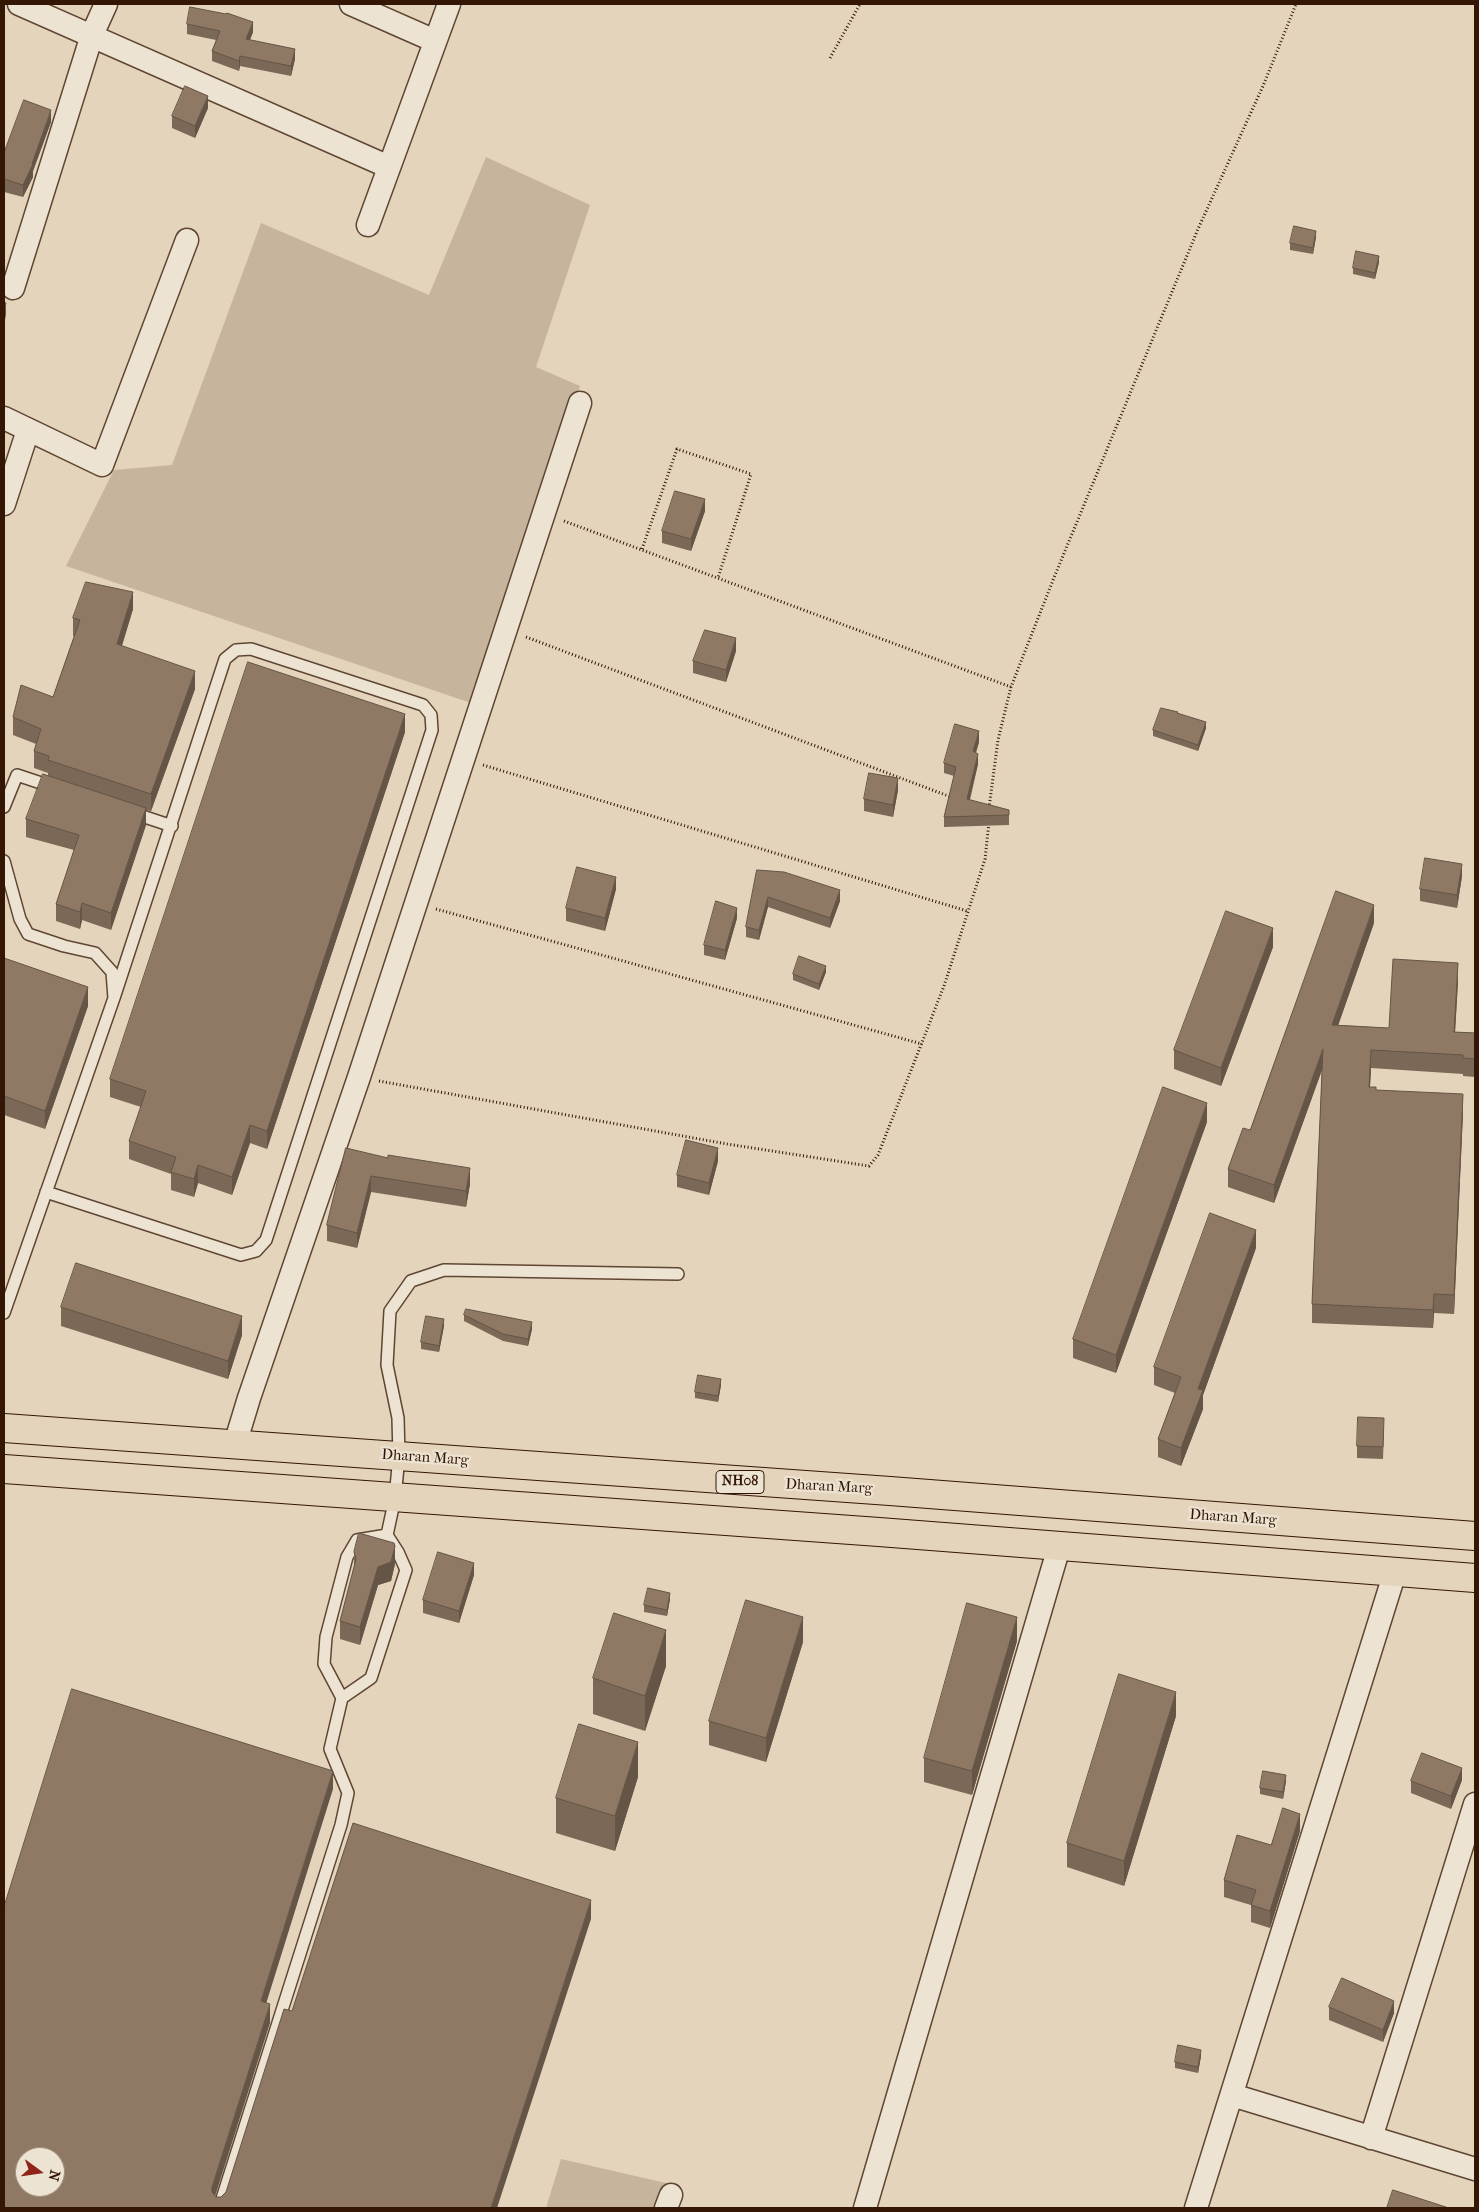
<!DOCTYPE html>
<html>
<head>
<meta charset="utf-8">
<style>
	body { margin:0 }
	#map { position:relative; width:1479px; height:2212px; overflow:hidden; background:#e4d4bc; font-family:"IM FELL French Canon",serif }
	canvas { display:block }
	.frame { position:absolute; inset:0; border:5px solid #331604; pointer-events:none }
	.north { position:absolute; left:15px; top:2147px; width:50px; height:50px; box-sizing:border-box; background:#ede3d3; border:1px solid #a39180; border-radius:50%; rotate:104deg; font-size:14px; font-weight:700; line-height:20px; text-align:center; color:#331604 }
	.north::after { content:''; display:block; margin:auto; width:18px; height:22px; background:#8f2418; clip-path:polygon(50% 0,100% 100%,50% 72%,0 100%) }
</style>
</head>
<body>
<div id="map">
<canvas width="1479" height="2212"></canvas>
<div class="frame"></div>
<div class="north">N</div>
</div>
<script>
const ctx = document.querySelector('canvas').getContext('2d');
ctx.lineJoin = 'round';
function paint(path, color) { ctx.fillStyle = color; ctx.fill(path, 'evenodd'); }
function strokePath(path, color, width, dash) { ctx.strokeStyle = color; ctx.lineWidth = width; ctx.lineCap = dash ? 'butt' : 'round'; ctx.setLineDash(dash || []); ctx.stroke(path); }
function drawText(font, color, halo, rows, align = 'center') {
  ctx.font = font + ' "IM FELL French Canon",serif'; ctx.lineWidth = 4.5; ctx.setLineDash([]); ctx.textBaseline = 'middle'; ctx.strokeStyle = halo; ctx.fillStyle = color; for (const [text, x, y, turn = 0] of rows) {
    ctx.save(); ctx.translate(x, y); ctx.rotate((+turn || 0) * Math.PI / 180); ctx.textAlign = isNaN(turn) ? turn : align; if (halo) ctx.strokeText(text, 0, 0); ctx.fillText(text, 0, 0); ctx.restore();
  }
}
const green = new Path2D(`
	M 486,157 L 590,205 L 536,367 L 580,386 L 474,704 L 66,566 L 114,470 L 172,465 L 261,223 L 429,295 Z
	M 561,2159 L 679,2186 L 670,2208 L 546,2208 Z`);
const path = new Path2D(`
	M 830,58 L 860,4
	M 564,521 L 1011,687
	M 642,549 L 677,449 L 751,474 L 718,578
	M 526,637 L 951,797
	M 483,765 L 967,911
	M 989,808 L 998,740 L 1011,687 L 1053,580 L 1198,229 L 1263,86 L 1296,4
	M 436,909 L 922,1044
	M 379,1081 L 727,1144 L 869,1166 L 878,1155 L 944,986 L 985,859 L 989,822`);
const lane = new Path2D(`
	M 4,807 L 17,775 L 53,787
	M 133,813 L 172,826
	M 4,861 L 20,919 L 28,934 L 64,946 L 95,953 L 112,972 L 114,998 L 4,1313
	M 46,1192 L 241,1255 L 256,1251 L 266,1240 L 432,730 L 431,715 L 423,705 L 251,649 L 236,650 L 225,659 L 114,998
	M 342,1698 L 371,1678 L 406,1570 L 398,1552 L 387,1535 L 395,1498 L 399,1456 L 398,1418 L 387,1365 L 390,1311 L 411,1281 L 444,1270 L 678,1274
	M 219,2208 L 341,1825 L 348,1793 L 330,1749 L 342,1698 L 324,1664 L 326,1637 L 347,1557 L 357,1540 L 387,1535`);
const street = new Path2D(`
	M 19,4 L 389,167
	M 351,4 L 435,41
	M 368,225 L 449,4
	M 13,288 L 92,35 L 106,4
	M 4,418 L 102,465 L 187,240
	M 4,504 L 28,430
	M 235,1444 L 249,1398 L 359,1077 L 580,403
	M 1232,2095 L 1475,2169
	M 1371,2138 L 1475,1804
	M 666,2208 L 671,2195
	M 865,2208 L 1059,1547
	M 1196,2208 L 1395,1572`);
const primary = new Path2D(`
	M 4,1428 L 890,1491 L 1475,1536
	M 4,1469 L 879,1532 L 1475,1578`);
const wall = new Path2D(`
	M 187,24 L 253,32 L 250,40 L 295,59 L 291,76 L 240,66 L 239,71 L 212,61 L 212,51 L 216,40 L 187,34 Z
	M 208,108 L 195,138 L 172,128 L 172,116 Z
	M 51,122 L 33,171 L 33,177 L 23,197 L 4,192 L 4,153 Z
	M 1316,237 L 1313,254 L 1290,250 L 1290,243 Z
	M 1379,262 L 1375,279 L 1353,274 L 1353,268 Z
	M 705,511 L 691,551 L 662,543 L 662,531 Z
	M 133,609 L 122,646 L 195,689 L 151,811 L 146,810 L 146,825 L 111,930 L 82,920 L 80,929 L 56,921 L 56,904 L 74,850 L 26,837 L 26,819 L 48,776 L 48,773 L 34,768 L 34,751 L 36,744 L 13,735 L 13,717 L 53,697 L 74,636 L 73,636 L 73,618 Z
	M 736,651 L 726,682 L 693,673 L 693,661 Z
	M 1178,713 L 1206,728 L 1198,751 L 1153,736 L 1153,730 Z
	M 405,732 L 267,1149 L 250,1143 L 232,1195 L 198,1183 L 194,1197 L 171,1190 L 171,1174 L 129,1159 L 129,1141 L 141,1107 L 110,1097 L 110,1079 Z
	M 979,742 L 976,753 L 978,764 L 970,800 L 1009,810 L 1009,825 L 944,827 L 944,817 L 954,776 L 944,773 L 944,763 Z
	M 898,790 L 893,817 L 864,811 L 864,799 Z
	M 757,870 L 840,901 L 830,928 L 768,907 L 759,940 L 746,937 L 746,927 Z
	M 1462,876 L 1457,908 L 1420,901 L 1420,889 Z
	M 616,889 L 605,931 L 566,921 L 566,908 Z
	M 737,918 L 725,960 L 704,955 L 704,945 Z
	M 1374,923 L 1338,1025 L 1389,1028 L 1458,981 L 1455,1032 L 1475,1033 L 1475,1077 L 1463,1076 L 1463,1074 L 1371,1068 L 1370,1087 L 1376,1090 L 1463,1112 L 1454,1314 L 1434,1313 L 1433,1328 L 1312,1323 L 1312,1304 L 1322,1070 L 1274,1203 L 1228,1187 L 1228,1169 L 1250,1130 Z
	M 1273,947 L 1221,1086 L 1174,1069 L 1174,1050 Z
	M 4,958 L 88,1006 L 45,1129 L 4,1115 Z
	M 826,972 L 819,990 L 793,980 L 793,974 Z
	M 1207,1122 L 1116,1373 L 1073,1358 L 1073,1339 Z
	M 346,1148 L 470,1184 L 466,1207 L 371,1192 L 357,1248 L 327,1241 L 327,1225 Z
	M 718,1161 L 709,1195 L 677,1187 L 677,1175 Z
	M 1256,1248 L 1203,1395 L 1203,1409 L 1181,1466 L 1158,1457 L 1158,1439 L 1175,1393 L 1154,1385 L 1154,1367 Z
	M 61,1307 L 242,1335 L 228,1379 L 61,1326 Z
	M 464,1315 L 532,1329 L 528,1346 L 503,1341 L 464,1321 Z
	M 444,1326 L 439,1352 L 421,1349 L 421,1342 Z
	M 721,1385 L 718,1402 L 695,1398 L 695,1392 Z
	M 1384,1431 L 1383,1459 L 1357,1458 L 1357,1446 Z
	M 354,1552 L 395,1564 L 391,1581 L 378,1585 L 360,1645 L 340,1639 L 340,1621 L 354,1570 Z
	M 474,1575 L 459,1623 L 423,1613 L 423,1600 Z
	M 670,1599 L 667,1616 L 644,1612 L 644,1605 Z
	M 1017,1641 L 972,1795 L 924,1782 L 924,1758 Z
	M 803,1642 L 766,1762 L 709,1745 L 709,1721 Z
	M 666,1666 L 645,1731 L 593,1714 L 593,1678 Z
	M 1176,1716 L 1124,1886 L 1067,1867 L 1067,1843 Z
	M 638,1777 L 615,1851 L 556,1833 L 556,1798 Z
	M 1462,1780 L 1451,1809 L 1411,1793 L 1411,1781 Z
	M 1286,1781 L 1283,1799 L 1260,1794 L 1260,1788 Z
	M 1300,1831 L 1270,1928 L 1251,1922 L 1251,1905 L 1224,1897 L 1224,1880 Z
	M 1329,2007 L 1394,2013 L 1383,2042 L 1329,2020 Z
	M 1201,2056 L 1198,2073 L 1175,2068 L 1175,2062 Z`);
const shadedWall = new Path2D(`
	M 253,22 L 253,32 L 246,49 L 246,39 Z
	M 295,49 L 295,59 L 291,76 L 291,66 Z
	M 240,56 L 240,66 L 239,71 L 239,61 Z
	M 208,96 L 208,108 L 195,138 L 195,126 Z
	M 51,110 L 51,122 L 33,171 L 33,177 L 23,197 L 23,185 L 32,164 Z
	M 1316,231 L 1316,237 L 1313,254 L 1313,248 Z
	M 1379,256 L 1379,262 L 1375,279 L 1375,273 Z
	M 6,303 L 6,315 L 4,325 L 4,313 Z
	M 705,499 L 705,511 L 691,551 L 691,539 Z
	M 133,592 L 133,609 L 117,661 L 117,644 Z
	M 736,638 L 736,651 L 726,682 L 726,670 Z
	M 195,671 L 195,689 L 151,811 L 151,794 Z
	M 405,714 L 405,732 L 267,1149 L 267,1131 Z
	M 1206,722 L 1206,728 L 1198,751 L 1198,745 Z
	M 979,731 L 979,742 L 973,761 L 973,751 Z
	M 978,754 L 978,764 L 967,809 L 967,799 Z
	M 898,778 L 898,790 L 893,817 L 893,805 Z
	M 146,808 L 146,825 L 111,930 L 111,913 Z
	M 1462,864 L 1462,876 L 1457,908 L 1457,895 Z
	M 616,877 L 616,889 L 605,931 L 605,918 Z
	M 840,890 L 840,901 L 830,928 L 830,918 Z
	M 768,897 L 768,907 L 759,940 L 759,930 Z
	M 82,903 L 82,920 L 80,929 L 80,912 Z
	M 1374,905 L 1374,923 L 1332,1043 L 1332,1025 Z
	M 737,908 L 737,918 L 725,960 L 725,950 Z
	M 1273,928 L 1273,947 L 1221,1086 L 1221,1068 Z
	M 1458,963 L 1458,981 L 1454,1050 L 1454,1032 Z
	M 826,966 L 826,972 L 819,990 L 819,984 Z
	M 88,987 L 88,1006 L 45,1129 L 45,1111 Z
	M 1323,1049 L 1323,1067 L 1274,1203 L 1274,1185 Z
	M 1371,1050 L 1371,1068 L 1369,1105 L 1369,1087 Z
	M 1463,1094 L 1463,1112 L 1454,1314 L 1454,1295 Z
	M 1207,1103 L 1207,1122 L 1116,1373 L 1116,1355 Z
	M 250,1125 L 250,1143 L 232,1195 L 232,1177 Z
	M 718,1148 L 718,1161 L 709,1195 L 709,1183 Z
	M 198,1165 L 198,1183 L 194,1197 L 194,1179 Z
	M 470,1168 L 470,1184 L 466,1207 L 466,1191 Z
	M 371,1176 L 371,1192 L 357,1248 L 357,1233 Z
	M 1256,1230 L 1256,1248 L 1203,1395 L 1203,1409 L 1181,1466 L 1181,1448 L 1198,1389 Z
	M 1434,1294 L 1434,1313 L 1433,1328 L 1433,1310 Z
	M 242,1316 L 242,1335 L 228,1379 L 228,1361 Z
	M 444,1319 L 444,1326 L 439,1352 L 439,1346 Z
	M 532,1322 L 532,1329 L 528,1346 L 528,1339 Z
	M 721,1379 L 721,1385 L 718,1402 L 718,1396 Z
	M 395,1546 L 395,1564 L 391,1581 L 378,1585 L 360,1645 L 360,1627 L 378,1567 Z
	M 474,1563 L 474,1575 L 459,1623 L 459,1611 Z
	M 670,1593 L 670,1599 L 667,1616 L 667,1610 Z
	M 803,1617 L 803,1642 L 766,1762 L 766,1738 Z
	M 1017,1617 L 1017,1641 L 972,1795 L 972,1771 Z
	M 666,1630 L 666,1666 L 645,1731 L 645,1696 Z
	M 1176,1692 L 1176,1716 L 1124,1886 L 1124,1861 Z
	M 638,1742 L 638,1777 L 615,1851 L 615,1816 Z
	M 1462,1768 L 1462,1780 L 1451,1809 L 1451,1796 Z
	M 333,1771 L 333,1789 L 261,2020 L 261,2001 Z
	M 1286,1775 L 1286,1781 L 1283,1799 L 1283,1792 Z
	M 1300,1814 L 1300,1831 L 1270,1928 L 1270,1911 Z
	M 591,1900 L 591,1919 L 497,2208 L 491,2208 Z
	M 1394,2001 L 1394,2013 L 1383,2042 L 1383,2030 Z
	M 270,2004 L 270,2023 L 212,2206 L 212,2187 Z
	M 1201,2050 L 1201,2056 L 1198,2073 L 1198,2067 Z`);
const building = new Path2D(`
	M 190,7 L 226,14 L 227,13 L 253,22 L 246,39 L 295,49 L 291,66 L 240,56 L 239,61 L 212,51 L 220,31 L 187,24 Z
	M 185,86 L 208,96 L 195,126 L 172,116 Z
	M 24,100 L 51,110 L 32,164 L 33,164 L 23,185 L 4,179 L 4,153 Z
	M 1294,226 L 1316,231 L 1313,248 L 1290,243 Z
	M 1356,251 L 1379,256 L 1375,273 L 1353,268 Z
	M 4,302 L 6,303 L 4,313 Z
	M 675,491 L 705,499 L 691,539 L 662,531 Z
	M 86,582 L 133,592 L 117,644 L 195,671 L 151,794 L 48,760 L 49,756 L 34,751 L 41,729 L 13,717 L 21,685 L 53,697 L 80,620 L 73,618 Z
	M 705,630 L 736,638 L 726,670 L 693,661 Z
	M 248,662 L 405,714 L 267,1131 L 250,1125 L 232,1177 L 198,1165 L 194,1179 L 171,1172 L 176,1157 L 129,1141 L 146,1091 L 110,1079 Z
	M 1161,708 L 1178,712 L 1177,713 L 1206,722 L 1198,745 L 1153,730 Z
	M 955,724 L 979,731 L 973,751 L 978,754 L 967,799 L 1009,810 L 1009,815 L 944,817 L 956,767 L 944,763 Z
	M 869,773 L 898,778 L 893,805 L 864,799 Z
	M 43,774 L 146,808 L 111,913 L 82,903 L 80,912 L 56,904 L 79,835 L 26,819 Z
	M 1425,858 L 1462,864 L 1457,895 L 1420,889 Z
	M 577,867 L 616,877 L 605,918 L 566,908 Z
	M 757,870 L 784,872 L 840,890 L 830,918 L 768,897 L 759,930 L 746,927 Z
	M 1336,891 L 1374,905 L 1332,1025 L 1389,1028 L 1393,959 L 1458,963 L 1454,1032 L 1475,1033 L 1475,1059 L 1463,1058 L 1463,1055 L 1371,1050 L 1369,1087 L 1376,1087 L 1376,1090 L 1463,1094 L 1454,1295 L 1434,1294 L 1433,1310 L 1312,1304 L 1323,1049 L 1274,1185 L 1228,1169 L 1243,1128 L 1250,1130 Z
	M 716,901 L 737,908 L 725,950 L 704,945 Z
	M 1226,911 L 1273,928 L 1221,1068 L 1174,1050 Z
	M 799,956 L 826,966 L 819,984 L 793,974 Z
	M 4,958 L 88,987 L 45,1111 L 4,1096 Z
	M 1163,1087 L 1207,1103 L 1116,1355 L 1073,1339 Z
	M 686,1140 L 718,1148 L 709,1183 L 677,1175 Z
	M 346,1148 L 388,1158 L 388,1155 L 470,1168 L 466,1191 L 371,1176 L 357,1233 L 327,1225 Z
	M 1210,1213 L 1256,1230 L 1198,1389 L 1203,1390 L 1181,1448 L 1158,1439 L 1181,1377 L 1154,1367 Z
	M 76,1263 L 242,1316 L 228,1361 L 61,1307 Z
	M 466,1309 L 532,1322 L 528,1339 L 503,1334 L 464,1315 Z
	M 426,1316 L 444,1319 L 439,1346 L 421,1342 Z
	M 698,1375 L 721,1379 L 718,1396 L 695,1392 Z
	M 1358,1417 L 1384,1418 L 1383,1447 L 1357,1446 Z
	M 359,1533 L 394,1543 L 395,1546 L 391,1562 L 378,1567 L 360,1627 L 340,1621 L 356,1559 L 354,1552 Z
	M 438,1552 L 474,1563 L 459,1611 L 423,1600 Z
	M 648,1588 L 670,1593 L 667,1610 L 644,1605 Z
	M 746,1600 L 803,1617 L 766,1738 L 709,1721 Z
	M 967,1603 L 1017,1617 L 972,1771 L 924,1758 Z
	M 614,1613 L 666,1630 L 645,1696 L 593,1678 Z
	M 1119,1674 L 1176,1692 L 1124,1861 L 1067,1843 Z
	M 72,1689 L 333,1771 L 261,2001 L 270,2004 L 212,2187 L 212,2192 L 216,2197 L 221,2197 L 226,2192 L 284,2009 L 292,2011 L 353,1823 L 591,1900 L 491,2208 L 4,2208 L 4,1907 ZM 25,2157 L 55,2157 L 55,2187 L 25,2187 Z
	M 579,1724 L 638,1742 L 615,1816 L 556,1798 Z
	M 1422,1753 L 1462,1768 L 1451,1796 L 1411,1781 Z
	M 1263,1771 L 1286,1775 L 1283,1792 L 1260,1788 Z
	M 1283,1808 L 1300,1814 L 1270,1911 L 1251,1905 L 1256,1890 L 1224,1880 L 1237,1835 L 1271,1845 Z
	M 1342,1978 L 1394,2001 L 1383,2030 L 1329,2007 Z
	M 1178,2045 L 1201,2050 L 1198,2067 L 1175,2062 Z
	M 1393,2190 L 1449,2208 L 1387,2208 Z`);
const shields = [
	[740,1482,48]
];
const shieldNames = [
	["NH08",740,1482]
];
const streetNames = [
	["Dharan Marg",425,1458,4],
	["Dharan Marg",829,1487,3],
	["Dharan Marg",1233,1518,4]
];
paint(green, '#c6b49d');
strokePath(lane, '#5f4632', 14);
strokePath(street, '#5f4632', 25);
strokePath(primary, '#331604', 30);
strokePath(path, '#331604', 3, [1, 2.5]);
strokePath(lane, '#ede3d3', 11);
strokePath(street, '#ede3d3', 22);
strokePath(primary, '#e4d4bc', 28);
paint(wall, '#7b6856');
paint(shadedWall, '#645546');
paint(building, '#8f7964');
strokePath(building, '#645546', 1);
for (const [x, y, w] of shields) { const box = new Path2D(); box.roundRect(x - w / 2, y - 11.5, w, 23, 4); ctx.fillStyle = '#ede3d3'; ctx.fill(box); strokePath(box, '#331604', 1); }
drawText('bold 14px', '#331604', null, shieldNames);
drawText('15px', '#331604', '#ede3d3', streetNames);
</script>
</body>
</html>
